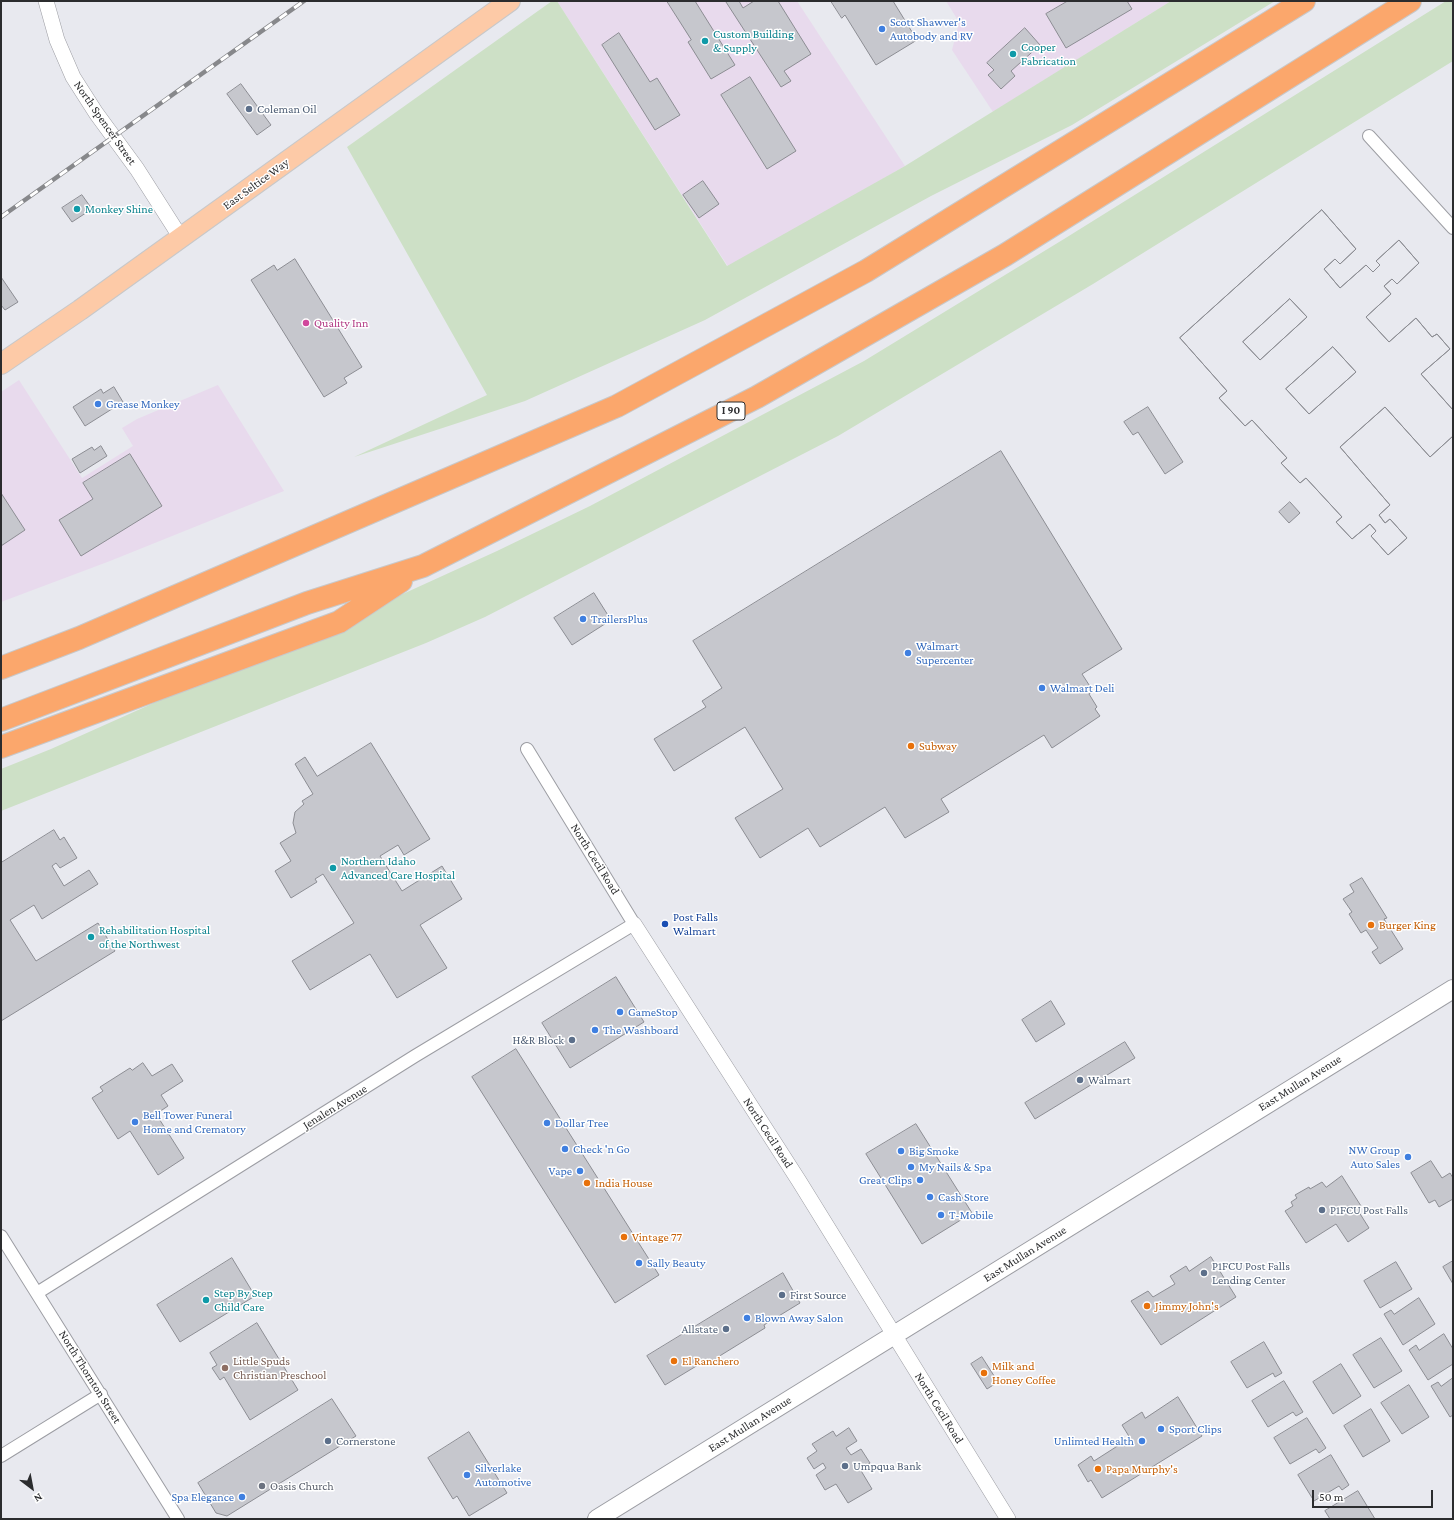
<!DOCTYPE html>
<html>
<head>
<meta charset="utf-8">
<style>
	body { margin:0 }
	#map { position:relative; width:1454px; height:1520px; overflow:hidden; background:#e8e9ef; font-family:"Crimson Pro",serif }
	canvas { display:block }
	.frame { position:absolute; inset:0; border:2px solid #2b2c2e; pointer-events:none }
	.north { position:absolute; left:12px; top:1468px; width:40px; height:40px; -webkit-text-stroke:3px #fff; paint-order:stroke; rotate:148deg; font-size:11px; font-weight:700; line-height:16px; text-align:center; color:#2b2c2e }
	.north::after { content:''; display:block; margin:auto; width:14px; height:18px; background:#2b2c2e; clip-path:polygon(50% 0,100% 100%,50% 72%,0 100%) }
	.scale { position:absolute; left:1312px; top:1490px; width:121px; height:18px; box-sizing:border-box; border:2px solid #2b2c2e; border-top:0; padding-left:5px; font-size:12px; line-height:14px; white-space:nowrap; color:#2b2c2e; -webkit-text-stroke:3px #fff; paint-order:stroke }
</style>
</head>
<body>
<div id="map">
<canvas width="1454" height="1520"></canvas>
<div class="frame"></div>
<div class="north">N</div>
<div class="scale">50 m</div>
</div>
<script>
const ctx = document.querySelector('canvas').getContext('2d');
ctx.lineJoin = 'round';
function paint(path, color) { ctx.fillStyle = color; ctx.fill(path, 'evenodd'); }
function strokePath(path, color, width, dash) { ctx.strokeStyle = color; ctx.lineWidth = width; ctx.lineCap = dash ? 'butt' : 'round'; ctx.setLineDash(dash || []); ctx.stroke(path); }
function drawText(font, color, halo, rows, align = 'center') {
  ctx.font = font + ' "Crimson Pro",serif'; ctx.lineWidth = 3; ctx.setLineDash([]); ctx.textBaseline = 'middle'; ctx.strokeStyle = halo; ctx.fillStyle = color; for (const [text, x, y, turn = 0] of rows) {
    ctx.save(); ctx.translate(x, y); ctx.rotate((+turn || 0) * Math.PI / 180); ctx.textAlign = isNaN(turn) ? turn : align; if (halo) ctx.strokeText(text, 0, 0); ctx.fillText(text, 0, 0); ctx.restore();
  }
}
const industrial = new Path2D(`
	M 557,1 L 797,1 L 905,166 L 729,268 Z
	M 946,1 L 1171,1 L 993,112 L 952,50 L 959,22 Z
	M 19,380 L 82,478 L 133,446 L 122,428 L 137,419 L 218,385 L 284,491 L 110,561 L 1,602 L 1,392 Z`);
const green = new Path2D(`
	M 552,1 L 557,1 L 727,266 L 905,166 L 1171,1 L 1275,1 L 1072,125 L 931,196 L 705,320 L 525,401 L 354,457 L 487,395 L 347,147 Z
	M 1446,1 L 1453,1 L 1453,61 L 1093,284 L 838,436 L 485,617 L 426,643 L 1,811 L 1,769 L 51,749 L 185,689 L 291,645 L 497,551 L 590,506 L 864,361 L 1064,239 Z`);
const building = new Path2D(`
	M 667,1 L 695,1 L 735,65 L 711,79 L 688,42 L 691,40 Z
	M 739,1 L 743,8 L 754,1 L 778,1 L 811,54 L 784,71 L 791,81 L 781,87 L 726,2 Z
	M 831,1 L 893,1 L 917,40 L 876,65 L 845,15 L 842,18 Z
	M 1068,1 L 1127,1 L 1132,9 L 1066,48 L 1046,14 Z
	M 1025,28 L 1040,45 L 1011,71 L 1015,76 L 1001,89 L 988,75 L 994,70 L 987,63 Z
	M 619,33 L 650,82 L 657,78 L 680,115 L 655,130 L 602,45 Z
	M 750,77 L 796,151 L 767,169 L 721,95 Z
	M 241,84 L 271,125 L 257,135 L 227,94 Z
	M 703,181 L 719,204 L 699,218 L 683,195 Z
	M 82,195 L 92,209 L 72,222 L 62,208 Z
	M 1322,210 L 1356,249 L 1340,264 L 1335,259 L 1324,269 L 1340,288 L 1366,265 L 1373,272 L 1380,265 L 1376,261 L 1399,240 L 1419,263 L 1397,284 L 1392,279 L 1384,286 L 1391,294 L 1366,317 L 1389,342 L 1416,318 L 1432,337 L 1437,334 L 1450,349 L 1421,374 L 1453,410 L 1453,436 L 1430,457 L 1385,407 L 1340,447 L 1390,505 L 1379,515 L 1385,523 L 1390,519 L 1407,538 L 1388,555 L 1371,536 L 1376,531 L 1370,524 L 1352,539 L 1336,522 L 1342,517 L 1306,478 L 1300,483 L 1281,463 L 1287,458 L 1252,420 L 1245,426 L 1219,398 L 1227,391 L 1180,338 ZM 1290,299 L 1307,317 L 1260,360 L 1243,342 ZM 1333,347 L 1356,372 L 1309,414 L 1286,389 Z
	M 1322,210 L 1356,249 L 1340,264 L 1335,259 L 1324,269 L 1340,288 L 1366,265 L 1373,272 L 1380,265 L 1376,261 L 1399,240 L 1419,263 L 1397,284 L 1392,279 L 1384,286 L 1391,294 L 1366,317 L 1389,342 L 1416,318 L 1432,337 L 1437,334 L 1450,349 L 1421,374 L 1453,410 L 1453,436 L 1430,457 L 1385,407 L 1340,447 L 1390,505 L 1379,515 L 1385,523 L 1390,519 L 1407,538 L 1388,555 L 1371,536 L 1376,531 L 1370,524 L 1352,539 L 1336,522 L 1342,517 L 1306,478 L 1300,483 L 1281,463 L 1287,458 L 1252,420 L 1245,426 L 1219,398 L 1227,391 L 1180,338 ZM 1290,299 L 1307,317 L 1260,360 L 1243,342 ZM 1333,347 L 1356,372 L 1309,414 L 1286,389 Z
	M 295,259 L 362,367 L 344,378 L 347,383 L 324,397 L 251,280 L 274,265 L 277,270 Z
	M 1,277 L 18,302 L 5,310 L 1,305 Z
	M 114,387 L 123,402 L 85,426 L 73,407 L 101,389 L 103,393 Z
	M 1148,407 L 1183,462 L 1165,474 L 1138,432 L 1133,435 L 1124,422 Z
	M 101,446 L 107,456 L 80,473 L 72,459 L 92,447 L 94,450 Z
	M 1001,451 L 1122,649 L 1082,674 L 1093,691 L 1089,694 L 1097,707 L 1095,709 L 1100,716 L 1052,748 L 1044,735 L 941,799 L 949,812 L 905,838 L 885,807 L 820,847 L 808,828 L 760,858 L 735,818 L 783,789 L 745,727 L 674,771 L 654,739 L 706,707 L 702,701 L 722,688 L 693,641 Z
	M 130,454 L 162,506 L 81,556 L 59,520 L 93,499 L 83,483 Z
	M 1,493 L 25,530 L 1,546 Z
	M 1290,502 L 1300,513 L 1289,523 L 1279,512 Z
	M 594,593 L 611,620 L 572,645 L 554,618 Z
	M 371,743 L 430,839 L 404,855 L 398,845 L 380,856 L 402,891 L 442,866 L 462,899 L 420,925 L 447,968 L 397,998 L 370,954 L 310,990 L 292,961 L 354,923 L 323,874 L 315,879 L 317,882 L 291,898 L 275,871 L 291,861 L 280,843 L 296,833 L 293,823 L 295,812 L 304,804 L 302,801 L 313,794 L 295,764 L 305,757 L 317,776 Z
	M 54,830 L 60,840 L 64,837 L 77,858 L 60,868 L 56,863 L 52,866 L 64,886 L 89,870 L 98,884 L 42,919 L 34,905 L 10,920 L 36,961 L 98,923 L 115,951 L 1,1021 L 1,863 Z
	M 1362,878 L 1387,918 L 1384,919 L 1403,949 L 1380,964 L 1372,952 L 1378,948 L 1366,930 L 1361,933 L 1349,914 L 1352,912 L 1343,899 L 1354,892 L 1350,885 Z
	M 616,977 L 644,1022 L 570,1068 L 542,1023 Z
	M 1051,1001 L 1065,1024 L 1036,1042 L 1022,1020 Z
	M 1125,1042 L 1135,1058 L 1035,1119 L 1025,1103 Z
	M 516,1049 L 659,1275 L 615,1303 L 472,1077 Z
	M 143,1063 L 152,1076 L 172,1064 L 183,1081 L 161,1095 L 168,1106 L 156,1114 L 184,1158 L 158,1175 L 130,1131 L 118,1139 L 92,1098 L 103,1091 L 100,1087 L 130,1068 L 132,1070 Z
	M 916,1124 L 972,1213 L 922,1244 L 866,1154 Z
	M 1431,1161 L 1442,1178 L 1450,1173 L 1453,1178 L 1453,1199 L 1439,1207 L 1435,1200 L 1429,1203 L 1411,1173 Z
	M 1342,1176 L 1361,1206 L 1357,1209 L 1369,1228 L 1348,1242 L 1336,1224 L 1306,1243 L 1285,1211 L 1293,1206 L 1291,1202 L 1297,1198 L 1295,1195 L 1309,1187 L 1310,1189 L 1322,1182 L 1326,1187 Z
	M 1211,1257 L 1236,1297 L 1161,1345 L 1131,1301 L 1148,1291 L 1153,1297 L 1175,1284 L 1170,1276 L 1186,1266 L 1189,1271 Z
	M 232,1258 L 255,1296 L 180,1342 L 157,1305 Z
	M 1453,1261 L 1453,1284 L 1443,1267 Z
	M 1396,1262 L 1412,1289 L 1380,1308 L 1364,1281 Z
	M 783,1273 L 800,1303 L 764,1325 L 765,1328 L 705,1365 L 703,1362 L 665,1385 L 647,1356 Z
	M 1419,1298 L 1435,1324 L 1403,1345 L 1384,1314 L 1391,1310 L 1394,1314 Z
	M 257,1323 L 298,1390 L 250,1420 L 224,1377 L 220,1380 L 212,1368 L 217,1365 L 210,1353 Z
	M 1444,1334 L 1453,1349 L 1453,1364 L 1428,1380 L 1409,1350 L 1416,1345 L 1419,1350 Z
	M 1381,1338 L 1402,1371 L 1374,1388 L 1353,1355 Z
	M 1264,1342 L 1282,1373 L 1275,1377 L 1273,1373 L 1247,1388 L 1231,1362 Z
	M 982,1357 L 998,1382 L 987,1389 L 971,1364 Z
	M 1341,1364 L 1361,1396 L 1333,1414 L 1313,1382 Z
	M 1453,1378 L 1453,1415 L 1450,1417 L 1431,1386 L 1438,1382 L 1441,1386 Z
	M 1284,1381 L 1303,1412 L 1296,1416 L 1293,1412 L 1268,1427 L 1252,1401 Z
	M 1409,1385 L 1429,1417 L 1402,1434 L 1381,1403 Z
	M 1178,1397 L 1202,1436 L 1102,1498 L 1091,1480 L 1088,1482 L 1078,1465 L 1091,1456 L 1094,1461 L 1130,1438 L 1122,1425 L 1142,1412 L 1145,1418 Z
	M 332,1399 L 356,1436 L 227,1516 L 216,1513 L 198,1483 Z
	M 1371,1409 L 1390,1441 L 1363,1457 L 1344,1426 Z
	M 1307,1418 L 1326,1448 L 1319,1453 L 1316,1449 L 1290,1464 L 1274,1438 Z
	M 849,1428 L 857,1441 L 846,1448 L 851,1455 L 861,1449 L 870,1463 L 860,1469 L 872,1489 L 848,1503 L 836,1484 L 825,1490 L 816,1475 L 826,1468 L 823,1463 L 814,1469 L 807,1458 L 817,1451 L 812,1444 L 833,1431 L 836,1436 Z
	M 469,1432 L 507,1493 L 469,1516 L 457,1496 L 453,1499 L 428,1458 Z
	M 1331,1455 L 1349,1485 L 1342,1490 L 1339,1486 L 1314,1501 L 1298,1475 Z
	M 1358,1491 L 1375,1519 L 1330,1519 L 1325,1511 Z`);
const minor = new Path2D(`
	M 1369,136 L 1453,228
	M 1,1236 L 178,1519
	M 37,1293 L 415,1056 L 634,924 L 527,749
	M 1,1456 L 101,1394`);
const tertiary = new Path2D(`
	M 46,1 L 57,40 L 73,77 L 96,113 L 137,169 L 181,238
	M 634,924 L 799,1181 L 1008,1519`);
const secondary = new Path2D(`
	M 597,1519 L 1453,989`);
const primary = new Path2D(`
	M 1,364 L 80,310 L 510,1`);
const motorway = new Path2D(`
	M 1,668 L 79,638 L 617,406 L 866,271 L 1304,1
	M 1,720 L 307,603 L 423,566 L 757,397 L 1005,255 L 1410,1
	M 1,747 L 339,622 L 401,581`);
const rail = new Path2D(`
	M 1,217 L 304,1`);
const markers = [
	[882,29,4,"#3f7fe0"],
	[705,41,4,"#0f9aa8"],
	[1013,54,4,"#0f9aa8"],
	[249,109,4,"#5c6f8a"],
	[77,209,4,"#0f9aa8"],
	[306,323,4,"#d1479c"],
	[98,404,4,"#3f7fe0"],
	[583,619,4,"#3f7fe0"],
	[908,653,4,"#3f7fe0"],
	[1042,688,4,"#3f7fe0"],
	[911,746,4,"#e8710a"],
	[333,868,4,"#0f9aa8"],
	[665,924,4,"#1a4fb4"],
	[1371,925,4,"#e8710a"],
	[91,937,4,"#0f9aa8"],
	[620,1012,4,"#3f7fe0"],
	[595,1030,4,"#3f7fe0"],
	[572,1040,4,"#5c6f8a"],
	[1080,1080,4,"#5c6f8a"],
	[135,1122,4,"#3f7fe0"],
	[547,1123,4,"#3f7fe0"],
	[565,1149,4,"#3f7fe0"],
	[901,1151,4,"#3f7fe0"],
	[1408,1157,4,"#3f7fe0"],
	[911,1167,4,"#3f7fe0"],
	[580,1171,4,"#3f7fe0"],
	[920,1180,4,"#3f7fe0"],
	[587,1183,4,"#e8710a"],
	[930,1197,4,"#3f7fe0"],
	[1322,1210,4,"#5c6f8a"],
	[941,1215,4,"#3f7fe0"],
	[624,1237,4,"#e8710a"],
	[639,1263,4,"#3f7fe0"],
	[1204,1273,4,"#5c6f8a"],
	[782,1295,4,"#5c6f8a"],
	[206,1300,4,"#0f9aa8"],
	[1147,1306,4,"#e8710a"],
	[747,1318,4,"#3f7fe0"],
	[726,1329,4,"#5c6f8a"],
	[674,1361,4,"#e8710a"],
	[225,1368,4,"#8d6e63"],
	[984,1373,4,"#e8710a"],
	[1161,1429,4,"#3f7fe0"],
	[328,1441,4,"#5c6f8a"],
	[1142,1441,4,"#3f7fe0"],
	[845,1466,4,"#5c6f8a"],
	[1098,1469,4,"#e8710a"],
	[467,1475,4,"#3f7fe0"],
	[262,1486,4,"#6b7280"],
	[242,1497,4,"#3f7fe0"]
];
const shields = [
	[731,411,28]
];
const shieldNames = [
	["I 90",731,411]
];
const shopNames = [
	["Scott Shawver's",890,22],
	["Autobody and RV",890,36],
	["Grease Monkey",106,404],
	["TrailersPlus",591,619],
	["Walmart",916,646],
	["Supercenter",916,660],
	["Walmart Deli",1050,688],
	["GameStop",628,1012],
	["The Washboard",603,1030],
	["Bell Tower Funeral",143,1115],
	["Home and Crematory",143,1129],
	["Dollar Tree",555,1123],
	["Check 'n Go",573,1149],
	["NW Group",1400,1150,"right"],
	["Auto Sales",1400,1164,"right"],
	["Big Smoke",909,1151],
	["My Nails & Spa",919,1167],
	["Vape",572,1171,"right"],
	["Great Clips",912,1180,"right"],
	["Cash Store",938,1197],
	["T-Mobile",949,1215],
	["Sally Beauty",647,1263],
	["Blown Away Salon",755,1318],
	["Sport Clips",1169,1429],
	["Unlimted Health",1134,1441,"right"],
	["Silverlake",475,1468],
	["Automotive",475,1482],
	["Spa Elegance",234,1497,"right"]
];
const cultureNames = [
	["Custom Building",713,34],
	["& Supply",713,48],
	["Cooper",1021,47],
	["Fabrication",1021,61],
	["Monkey Shine",85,209],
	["Northern Idaho",341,861],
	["Advanced Care Hospital",341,875],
	["Rehabilitation Hospital",99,930],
	["of the Northwest",99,944],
	["Step By Step",214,1293],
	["Child Care",214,1307]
];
const serviceNames = [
	["Coleman Oil",257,109],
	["H&R Block",564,1040,"right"],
	["Walmart",1088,1080],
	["P1FCU Post Falls",1330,1210],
	["P1FCU Post Falls",1212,1266],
	["Lending Center",1212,1280],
	["First Source",790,1295],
	["Allstate",718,1329,"right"],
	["Cornerstone",336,1441],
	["Umpqua Bank",853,1466]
];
const streetNames = [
	["North Spencer Street",105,123,55],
	["East Seltice Way",256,184,-36],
	["North Cecil Road",595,859,58],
	["East Mullan Avenue",1300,1083,-32],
	["Jenalen Avenue",335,1107,-32],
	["North Cecil Road",768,1133,57],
	["East Mullan Avenue",1025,1254,-32],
	["North Thornton Street",90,1377,58],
	["North Cecil Road",939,1408,58],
	["East Mullan Avenue",750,1424,-32]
];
const hotelNames = [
	["Quality Inn",314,323]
];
const foodNames = [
	["Subway",919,746],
	["Burger King",1379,925],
	["India House",595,1183],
	["Vintage 77",632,1237],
	["Jimmy John's",1155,1306],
	["El Ranchero",682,1361],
	["Milk and",992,1366],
	["Honey Coffee",992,1380],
	["Papa Murphy's",1106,1469]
];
const transitNames = [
	["Post Falls",673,917],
	["Walmart",673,931]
];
const educationNames = [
	["Little Spuds",233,1361],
	["Christian Preschool",233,1375]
];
const worshipNames = [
	["Oasis Church",270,1486]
];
paint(industrial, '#e8daed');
paint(green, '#cde0c6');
paint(building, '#c6c7cd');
strokePath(building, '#8c8d93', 1);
strokePath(minor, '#9c9da3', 14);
strokePath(tertiary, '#9c9da3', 16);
strokePath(secondary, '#9c9da3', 20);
strokePath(primary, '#c8c8c9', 22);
strokePath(motorway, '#c8c8c9', 24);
strokePath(minor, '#fff', 12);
strokePath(tertiary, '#fff', 15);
strokePath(secondary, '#fff', 18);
strokePath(primary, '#fdcaa7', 20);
strokePath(motorway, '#fba76c', 22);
strokePath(rail, '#87888b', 4.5);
strokePath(rail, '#fff', 3, [9]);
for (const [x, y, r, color] of markers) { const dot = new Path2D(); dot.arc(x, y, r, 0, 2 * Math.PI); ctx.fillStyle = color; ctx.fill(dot); strokePath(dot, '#fff', 1.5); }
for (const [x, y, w] of shields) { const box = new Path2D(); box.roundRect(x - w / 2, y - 9, w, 18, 3); ctx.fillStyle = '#fff'; ctx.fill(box); strokePath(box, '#2b2c2e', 1); }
drawText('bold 11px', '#2b2c2e', null, shieldNames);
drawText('12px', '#366cbe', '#fff', shopNames, 'left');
drawText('12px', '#0d838f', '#fff', cultureNames, 'left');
drawText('12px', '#4e5e75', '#fff', serviceNames, 'left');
drawText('12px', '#2b2c2e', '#fff', streetNames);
drawText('12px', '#b23c85', '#fff', hotelNames, 'left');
drawText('12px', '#c56008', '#fff', foodNames, 'left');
drawText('12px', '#164399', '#fff', transitNames, 'left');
drawText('12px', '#785e54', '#fff', educationNames, 'left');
drawText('12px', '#5b616d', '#fff', worshipNames, 'left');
</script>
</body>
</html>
